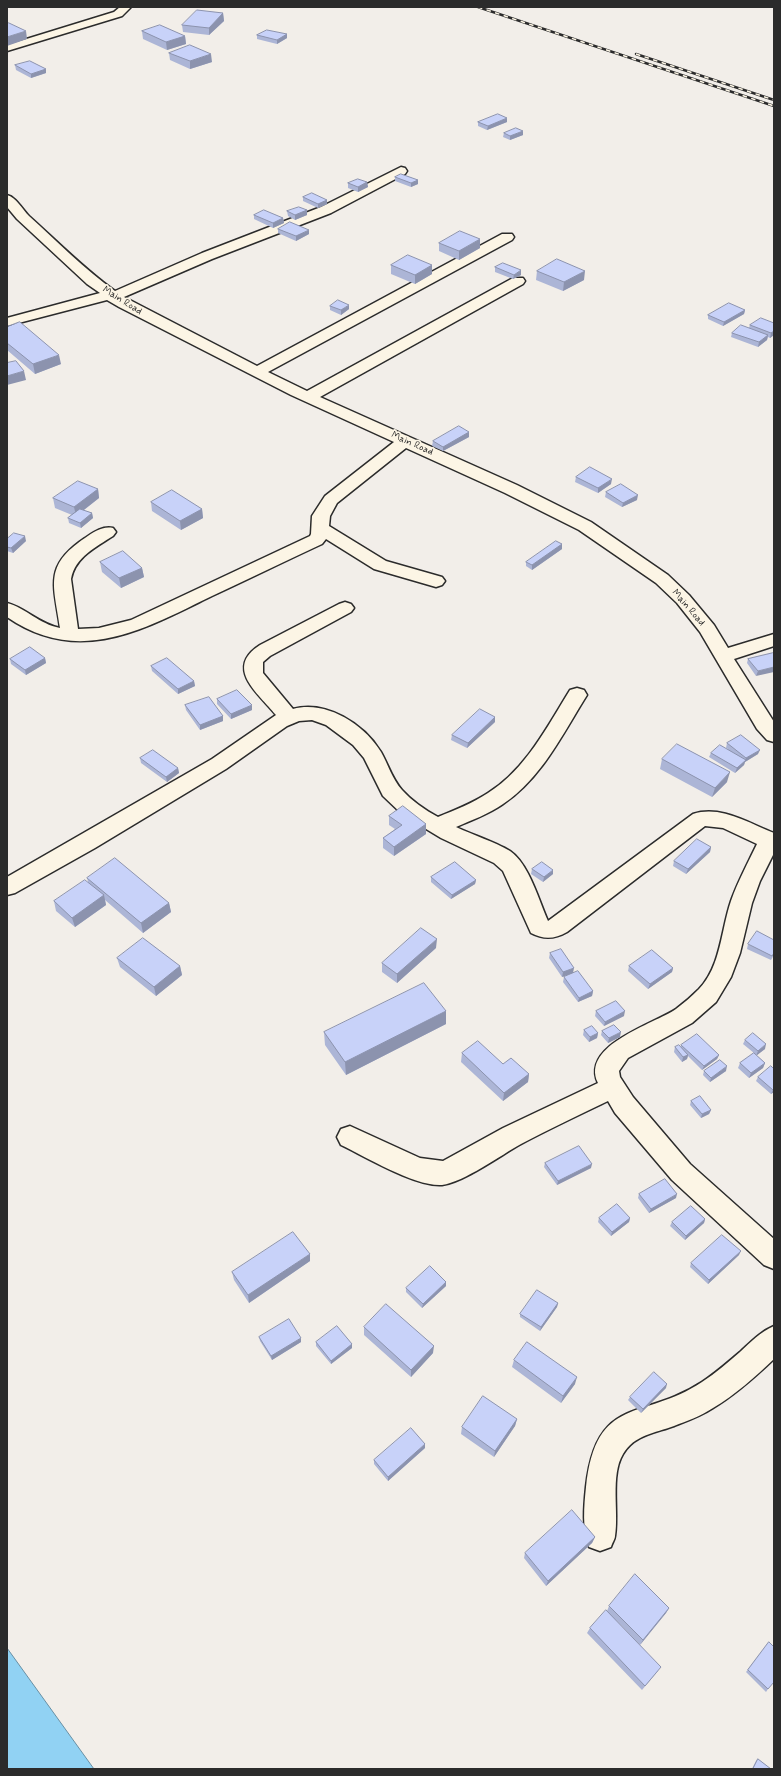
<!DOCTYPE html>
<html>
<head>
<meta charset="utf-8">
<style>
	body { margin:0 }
	#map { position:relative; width:781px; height:1776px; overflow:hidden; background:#f2eee9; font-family:Mynerve,sans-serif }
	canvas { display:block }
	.frame { position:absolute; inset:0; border:8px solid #2b2b2b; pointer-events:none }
</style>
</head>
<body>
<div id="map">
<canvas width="781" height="1776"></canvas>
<div class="frame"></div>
</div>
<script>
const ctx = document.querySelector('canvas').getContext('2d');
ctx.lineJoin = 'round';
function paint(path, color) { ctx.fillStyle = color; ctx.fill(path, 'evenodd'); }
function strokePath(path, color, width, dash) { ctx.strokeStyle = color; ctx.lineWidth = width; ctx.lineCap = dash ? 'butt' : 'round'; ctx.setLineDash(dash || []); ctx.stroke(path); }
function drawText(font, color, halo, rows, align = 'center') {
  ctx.font = font + ' Mynerve,sans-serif'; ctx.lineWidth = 3.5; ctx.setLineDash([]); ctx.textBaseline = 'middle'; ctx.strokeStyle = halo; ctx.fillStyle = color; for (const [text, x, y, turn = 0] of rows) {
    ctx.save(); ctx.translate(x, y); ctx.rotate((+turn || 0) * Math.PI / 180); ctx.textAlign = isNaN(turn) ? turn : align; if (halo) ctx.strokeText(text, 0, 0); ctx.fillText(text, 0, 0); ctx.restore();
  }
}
const water = new Path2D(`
	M 7,1648 L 94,1769 L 7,1769 Z`);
const minor = new Path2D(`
	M 120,7 L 131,7 L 122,16 L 7,51 L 7,45 L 114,12 Z
	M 401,167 L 405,168 L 407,171 L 405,174 L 331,213 L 212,259 L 124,297 L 257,366 L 502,234 L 512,234 L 514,237 L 512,240 L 268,372 L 307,391 L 513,278 L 523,278 L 525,281 L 523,284 L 320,397 L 517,485 L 591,522 L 668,575 L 689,595 L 714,625 L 728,648 L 774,634 L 774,646 L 734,659 L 774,722 L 774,742 L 767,740 L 757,729 L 700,632 L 677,603 L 656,583 L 579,530 L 505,493 L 406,448 L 337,503 L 330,516 L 329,526 L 386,561 L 442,577 L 445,581 L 442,585 L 436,587 L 374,569 L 326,539 L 322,544 C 285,561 249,579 212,596 C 144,629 79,667 7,617 L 7,603 C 26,608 39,624 60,628 C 54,585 43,566 85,538 C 94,532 102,526 113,528 L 116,532 L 113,536 C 96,547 75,557 71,579 L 78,629 L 99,628 L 131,620 L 310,536 L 311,534 L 312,516 L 325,496 L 394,442 L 291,395 L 119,307 L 107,300 L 7,326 L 7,318 L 100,293 L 87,284 L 17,219 L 7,207 L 7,195 C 16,197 22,209 29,216 C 57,241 84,269 115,291 L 202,253 L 321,207 Z
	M 345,602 L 351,604 L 354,608 L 351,612 L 270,656 L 263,662 L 263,673 L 293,709 C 326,700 364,724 381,752 C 388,764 392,779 402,790 C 412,801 425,810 438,817 C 455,810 473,803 488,793 C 526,769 547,727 570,690 L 577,688 L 584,690 L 587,695 C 563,733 542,778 503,804 C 489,814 472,820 456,827 C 473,835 495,842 510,851 C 529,864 539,901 548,921 L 693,814 C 721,805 748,823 774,833 L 774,853 L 760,881 L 752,903 L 740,953 L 731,977 L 716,1002 L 692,1023 L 628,1058 L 619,1071 L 620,1077 L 633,1097 L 690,1164 L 774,1239 L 774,1269 L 764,1265 L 672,1180 L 615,1113 L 608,1101 C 579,1115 549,1129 521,1144 C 501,1155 464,1182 442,1185 C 416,1187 366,1157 341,1145 L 337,1137 L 341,1129 L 350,1126 L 420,1158 L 443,1161 L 503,1128 L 598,1083 C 580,1045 654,1024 676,1009 C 684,1003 692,996 699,989 C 721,966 721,930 731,901 C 738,881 748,863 757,844 L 723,828 L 705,826 L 567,932 C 555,939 544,940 531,933 L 503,871 L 494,863 L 441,838 L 403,815 L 383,796 L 364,758 L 353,745 L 326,725 L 312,720 L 299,721 L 287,726 L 226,769 L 95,848 L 15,893 L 7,895 L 7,877 L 212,759 L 276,715 C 258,693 224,668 260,645 L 339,604 Z
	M 774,1326 L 774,1359 C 755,1377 735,1395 713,1408 C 701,1416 687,1421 674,1426 C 655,1433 634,1435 623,1454 C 610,1475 619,1513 615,1536 C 615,1539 612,1543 611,1547 L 600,1551 L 589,1547 C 582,1529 584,1506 586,1487 C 596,1394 643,1421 702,1382 C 716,1373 728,1362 740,1352 C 751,1342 760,1332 774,1326 Z`);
const rail = new Path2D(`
	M 478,7 L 774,106
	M 636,54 L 774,100`);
const wall = new Path2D(`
	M 223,13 L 224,21 L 209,35 L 183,32 L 182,25 Z
	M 142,31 L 185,36 L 186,44 L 167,50 L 143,39 Z
	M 287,34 L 287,38 L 277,44 L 257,39 L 257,35 Z
	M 169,53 L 212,62 L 190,69 L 170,60 Z
	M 15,65 L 46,69 L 46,73 L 31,78 L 16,70 Z
	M 478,122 L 507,122 L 487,130 L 478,126 Z
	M 504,133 L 523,135 L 510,140 L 503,137 Z
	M 395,177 L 418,180 L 418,184 L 411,187 L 395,181 Z
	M 367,182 L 368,187 L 358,192 L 348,188 L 348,183 Z
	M 303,197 L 327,200 L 327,204 L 318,208 L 303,201 Z
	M 307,210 L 307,215 L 295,220 L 288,216 L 287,211 Z
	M 254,215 L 283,218 L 284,223 L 273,228 L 254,219 Z
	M 278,229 L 309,234 L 296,241 L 278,233 Z
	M 439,243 L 480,248 L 459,260 L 439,251 Z
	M 391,265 L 432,265 L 432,274 L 415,284 L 391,274 Z
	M 495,267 L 521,275 L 513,279 L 495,272 Z
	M 537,271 L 584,280 L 563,291 L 536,280 Z
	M 330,306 L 349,309 L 341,315 L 330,310 Z
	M 745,310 L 744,314 L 723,326 L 708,319 L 708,315 Z
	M 774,323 L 774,335 L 770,338 L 768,337 L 767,340 L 758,347 L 731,337 L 732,333 L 749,328 L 750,325 Z
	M 7,327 L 61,364 L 35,374 L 7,350 Z
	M 469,432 L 469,437 L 443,451 L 432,446 L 433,441 Z
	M 576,477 L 611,484 L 598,493 L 575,482 Z
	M 98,489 L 99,498 L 84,510 L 92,513 L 93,518 L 81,528 L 69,523 L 68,518 L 72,515 L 55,508 L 53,498 Z
	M 606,492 L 637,500 L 622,507 L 605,497 Z
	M 151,502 L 202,509 L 203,518 L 181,530 L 152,511 Z
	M 7,539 L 26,541 L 13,553 L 7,551 Z
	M 562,544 L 562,549 L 532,570 L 526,566 L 526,562 Z
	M 100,562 L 142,568 L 144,577 L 121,588 L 102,572 Z
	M 773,653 L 756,676 L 747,663 L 748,659 Z
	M 45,658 L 46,663 L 26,675 L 11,664 L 10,659 Z
	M 151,666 L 194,681 L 195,686 L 178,694 L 152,671 Z
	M 217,699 L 252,710 L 231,719 L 217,704 Z
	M 185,705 L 223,716 L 223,721 L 200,730 L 186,710 Z
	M 495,722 L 467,748 L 451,740 L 452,735 Z
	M 727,743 L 758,754 L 745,762 L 744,765 L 735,773 L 709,757 L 711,753 L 728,749 L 726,748 Z
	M 140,758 L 178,768 L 179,773 L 167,782 L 141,763 Z
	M 662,759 L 727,782 L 712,797 L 660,769 Z
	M 389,816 L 426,824 L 426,834 L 394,856 L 383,848 L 383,838 L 395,829 L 389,825 Z
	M 711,847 L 710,852 L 686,874 L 673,866 L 674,861 Z
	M 532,869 L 553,874 L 543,882 L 531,874 Z
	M 431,877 L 476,880 L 475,884 L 451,899 L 431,882 Z
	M 87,878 L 169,903 L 171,912 L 143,933 L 105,900 L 106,905 L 75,927 L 56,911 L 54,901 L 88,882 Z
	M 748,944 L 774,955 L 771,960 L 747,949 Z
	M 436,948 L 397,983 L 382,972 L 382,963 Z
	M 550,953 L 573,973 L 562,977 L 549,958 Z
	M 117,958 L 180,966 L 182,975 L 156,996 L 120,967 Z
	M 629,966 L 673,968 L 672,972 L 648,989 L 628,971 Z
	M 564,977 L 593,991 L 592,996 L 578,1002 L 563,982 Z
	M 446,1011 L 446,1024 L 346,1075 L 325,1045 L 324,1032 Z
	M 596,1011 L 624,1016 L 604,1026 L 595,1016 Z
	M 584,1030 L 598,1033 L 597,1038 L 589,1042 L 583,1035 Z
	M 602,1031 L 620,1037 L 608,1043 L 601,1035 Z
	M 745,1040 L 765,1049 L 756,1055 L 765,1063 L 763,1068 L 749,1078 L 738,1068 L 740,1063 L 754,1053 L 743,1044 Z
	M 681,1045 L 719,1055 L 717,1059 L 702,1070 L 688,1056 L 687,1059 L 682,1062 L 674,1052 L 675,1047 L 681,1047 Z
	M 462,1053 L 503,1064 L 529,1074 L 528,1082 L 503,1101 L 461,1062 Z
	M 774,1069 L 774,1092 L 771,1094 L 756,1081 L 758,1077 Z
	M 704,1071 L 726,1071 L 710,1082 L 703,1075 Z
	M 691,1101 L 711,1110 L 709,1114 L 701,1118 L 690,1105 Z
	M 545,1163 L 591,1168 L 557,1185 L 544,1167 Z
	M 639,1194 L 676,1198 L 649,1213 L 638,1198 Z
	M 599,1218 L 630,1218 L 629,1222 L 611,1236 L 598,1222 Z
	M 705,1219 L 704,1223 L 685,1240 L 670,1226 L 672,1222 Z
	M 739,1255 L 708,1284 L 690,1267 L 691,1263 Z
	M 310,1261 L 249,1303 L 234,1280 L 232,1272 Z
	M 446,1286 L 422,1308 L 406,1292 L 406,1288 Z
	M 558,1303 L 557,1307 L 540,1331 L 520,1317 L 520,1314 Z
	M 364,1327 L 433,1353 L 411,1377 L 364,1335 Z
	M 259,1337 L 301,1342 L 272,1360 L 260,1341 Z
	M 316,1342 L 352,1344 L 352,1348 L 331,1364 L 316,1346 Z
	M 514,1360 L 575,1384 L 561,1403 L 512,1367 Z
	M 666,1388 L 641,1413 L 628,1400 L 630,1397 Z
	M 517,1419 L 515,1426 L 494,1457 L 461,1434 L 462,1427 Z
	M 425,1448 L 388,1481 L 374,1464 L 374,1460 Z
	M 595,1537 L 592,1543 L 546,1586 L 524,1558 L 525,1553 Z
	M 609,1606 L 669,1608 L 666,1613 L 640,1645 L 615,1619 L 658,1671 L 642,1690 L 587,1633 L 590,1628 L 607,1611 Z
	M 769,1642 L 768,1689 L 766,1692 L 746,1672 Z
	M 758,1759 L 771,1769 L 752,1769 L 756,1761 Z`);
const shadedWall = new Path2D(`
	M 223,13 L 224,21 L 209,35 L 209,28 Z
	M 26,31 L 27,39 L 7,46 L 7,37 Z
	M 287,34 L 287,38 L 277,44 L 277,40 Z
	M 185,36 L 186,44 L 167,50 L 166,42 Z
	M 211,54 L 212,62 L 190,69 L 190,61 Z
	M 46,69 L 46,73 L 31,78 L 31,74 Z
	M 507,118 L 507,122 L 487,130 L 488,126 Z
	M 523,131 L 523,135 L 510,140 L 510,136 Z
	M 418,180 L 418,184 L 411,187 L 411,183 Z
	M 367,182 L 368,187 L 358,192 L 358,187 Z
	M 327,200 L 327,204 L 318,208 L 318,204 Z
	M 307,210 L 307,215 L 295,220 L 295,215 Z
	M 283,218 L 284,223 L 273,228 L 273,223 Z
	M 309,230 L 309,234 L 296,241 L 296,236 Z
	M 480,239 L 480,248 L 459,260 L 459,251 Z
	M 432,265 L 432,274 L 415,284 L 415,275 Z
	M 521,270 L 521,275 L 513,279 L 514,275 Z
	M 585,271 L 584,280 L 563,291 L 564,282 Z
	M 349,305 L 349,309 L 341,315 L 341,310 Z
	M 745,310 L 744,314 L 723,326 L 724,322 Z
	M 774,331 L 774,335 L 770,338 L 771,333 Z
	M 768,335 L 767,340 L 758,347 L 759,342 Z
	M 59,355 L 61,364 L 35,374 L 33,364 Z
	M 24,371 L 26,380 L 7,385 L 7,376 Z
	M 469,432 L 469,437 L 443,451 L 443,447 Z
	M 612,479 L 611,484 L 598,493 L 598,488 Z
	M 98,489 L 99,498 L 76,516 L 74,507 Z
	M 638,495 L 637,500 L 622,507 L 623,503 Z
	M 202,509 L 203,518 L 181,530 L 180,521 Z
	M 92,513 L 93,518 L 81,528 L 80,523 Z
	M 25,536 L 26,541 L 13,553 L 11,548 Z
	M 562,544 L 562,549 L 532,570 L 532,565 Z
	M 142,568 L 144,577 L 121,588 L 119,578 Z
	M 45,658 L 46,663 L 26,675 L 25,670 Z
	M 774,667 L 774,672 L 756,676 L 758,671 Z
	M 194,681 L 195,686 L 178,694 L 178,689 Z
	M 252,705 L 252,710 L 231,719 L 231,714 Z
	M 223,716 L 223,721 L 200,730 L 200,725 Z
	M 495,717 L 495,722 L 467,748 L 468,743 Z
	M 760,750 L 758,754 L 745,762 L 744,765 L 735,773 L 737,768 L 745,760 L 746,758 Z
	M 178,768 L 179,773 L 167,782 L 166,777 Z
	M 730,772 L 727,782 L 712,797 L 715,788 Z
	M 426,824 L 426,834 L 394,856 L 394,847 Z
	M 711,847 L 710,852 L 686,874 L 688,869 Z
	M 553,870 L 553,874 L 543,882 L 544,877 Z
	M 476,880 L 475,884 L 451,899 L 452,895 Z
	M 104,895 L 106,905 L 75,927 L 72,918 Z
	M 169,903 L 171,912 L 143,933 L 141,923 Z
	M 437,939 L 436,948 L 397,983 L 397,974 Z
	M 180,966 L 182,975 L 156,996 L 154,987 Z
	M 574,968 L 573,973 L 562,977 L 563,972 Z
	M 673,968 L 672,972 L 648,989 L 650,984 Z
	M 593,991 L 592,996 L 578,1002 L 579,998 Z
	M 446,1011 L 446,1024 L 346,1075 L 345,1062 Z
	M 625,1011 L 624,1016 L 604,1026 L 605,1022 Z
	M 621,1032 L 620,1037 L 608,1043 L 609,1038 Z
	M 598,1033 L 597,1038 L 589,1042 L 590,1037 Z
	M 766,1044 L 765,1049 L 756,1056 L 758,1051 Z
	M 688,1055 L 687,1059 L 682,1062 L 683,1057 Z
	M 719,1055 L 717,1059 L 702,1070 L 704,1066 Z
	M 765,1063 L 763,1068 L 749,1078 L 751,1073 Z
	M 727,1066 L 726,1071 L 710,1082 L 711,1078 Z
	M 529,1074 L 528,1082 L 503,1101 L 504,1093 Z
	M 774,1089 L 774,1092 L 771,1094 L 773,1090 Z
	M 711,1110 L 709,1114 L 701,1118 L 702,1114 Z
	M 592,1164 L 591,1168 L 557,1185 L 558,1181 Z
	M 677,1194 L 676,1198 L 649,1213 L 651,1209 Z
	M 630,1218 L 629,1222 L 611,1236 L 612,1232 Z
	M 705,1219 L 704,1223 L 685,1240 L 686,1236 Z
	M 741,1251 L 739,1255 L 708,1284 L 709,1280 Z
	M 310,1254 L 310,1261 L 249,1303 L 248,1295 Z
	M 446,1282 L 446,1286 L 422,1308 L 423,1304 Z
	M 558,1303 L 557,1307 L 540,1331 L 541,1327 Z
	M 301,1338 L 301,1342 L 272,1360 L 271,1356 Z
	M 352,1344 L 352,1348 L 331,1364 L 331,1361 Z
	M 434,1346 L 433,1353 L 411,1377 L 411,1370 Z
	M 577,1377 L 575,1384 L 561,1403 L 563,1396 Z
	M 667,1384 L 666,1388 L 641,1413 L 643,1409 Z
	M 517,1419 L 515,1426 L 494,1457 L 495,1451 Z
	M 425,1444 L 425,1448 L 388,1481 L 388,1477 Z
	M 595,1537 L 592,1543 L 546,1586 L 548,1581 Z
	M 669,1608 L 666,1613 L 640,1645 L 643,1640 Z`);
const building = new Path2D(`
	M 197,10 L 223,13 L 209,28 L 182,25 Z
	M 9,23 L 26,31 L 7,37 L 7,24 Z
	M 160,25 L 185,36 L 166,42 L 142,31 Z
	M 267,30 L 287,34 L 277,40 L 257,35 Z
	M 190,45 L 211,54 L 190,61 L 169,53 Z
	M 30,61 L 46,69 L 31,74 L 15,65 Z
	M 498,114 L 507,118 L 488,126 L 478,122 Z
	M 516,128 L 523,131 L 510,136 L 504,133 Z
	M 401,174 L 418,180 L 411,183 L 395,177 Z
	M 358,179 L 367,182 L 358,187 L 348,183 Z
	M 312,193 L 327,200 L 318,204 L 303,197 Z
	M 299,207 L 307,210 L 295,215 L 287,211 Z
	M 264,210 L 283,218 L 273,223 L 254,215 Z
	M 290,222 L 309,230 L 296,236 L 278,229 Z
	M 460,231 L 480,239 L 459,251 L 439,243 Z
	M 408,255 L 432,265 L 415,275 L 391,265 Z
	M 557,259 L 585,271 L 564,282 L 537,271 Z
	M 503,263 L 521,270 L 514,275 L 495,267 Z
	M 338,300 L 349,305 L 341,310 L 330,306 Z
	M 729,303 L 745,310 L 724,322 L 708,315 Z
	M 761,318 L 774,323 L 774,331 L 771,333 L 750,325 Z
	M 20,322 L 59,355 L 33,364 L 7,343 L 7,327 Z
	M 741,325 L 768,335 L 759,342 L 732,333 Z
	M 16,361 L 24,371 L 7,376 L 7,363 Z
	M 459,426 L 469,432 L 443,447 L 433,441 Z
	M 590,467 L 612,479 L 598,488 L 576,477 Z
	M 78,481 L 98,489 L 74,507 L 53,498 Z
	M 621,484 L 638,495 L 623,503 L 606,492 Z
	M 172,490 L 202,509 L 180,521 L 151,502 Z
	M 80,509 L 92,513 L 80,523 L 68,518 Z
	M 14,533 L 25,536 L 11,548 L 7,547 L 7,539 Z
	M 556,541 L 562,544 L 532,565 L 526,562 Z
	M 123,551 L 142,568 L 119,578 L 100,562 Z
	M 30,647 L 45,658 L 25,670 L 10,659 Z
	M 773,653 L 774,654 L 774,667 L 758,671 L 748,659 Z
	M 167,658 L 194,681 L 178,689 L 151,666 Z
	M 237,690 L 252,705 L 231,714 L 217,699 Z
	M 209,697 L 223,716 L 200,725 L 185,705 Z
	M 480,709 L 495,717 L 468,743 L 452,735 Z
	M 741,735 L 760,750 L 746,758 L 727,743 Z
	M 677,744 L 730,772 L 715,788 L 662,759 Z
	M 720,745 L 746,760 L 737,768 L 711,753 Z
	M 153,750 L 178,768 L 166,777 L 140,758 Z
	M 403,806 L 426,824 L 394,847 L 383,838 L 402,825 L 389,816 Z
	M 697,839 L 711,847 L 688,869 L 674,861 Z
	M 115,858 L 169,903 L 141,923 L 87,878 Z
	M 455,862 L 476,880 L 452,895 L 431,877 Z
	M 542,862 L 553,870 L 544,877 L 532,869 Z
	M 85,880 L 104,895 L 72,918 L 54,901 Z
	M 421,928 L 437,939 L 397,974 L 382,963 Z
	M 757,931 L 774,940 L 774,953 L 772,956 L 748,944 Z
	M 143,938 L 180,966 L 154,987 L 117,958 Z
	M 561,949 L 574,968 L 563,972 L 550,953 Z
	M 652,950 L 673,968 L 650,984 L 629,966 Z
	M 578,971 L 593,991 L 579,998 L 564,977 Z
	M 424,983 L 446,1011 L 345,1062 L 324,1032 Z
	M 616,1001 L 625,1011 L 605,1022 L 596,1011 Z
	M 614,1025 L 621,1032 L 609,1038 L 602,1031 Z
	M 592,1026 L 598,1033 L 590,1037 L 584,1030 Z
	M 753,1033 L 766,1044 L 758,1051 L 745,1040 Z
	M 697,1034 L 719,1055 L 704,1066 L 681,1045 Z
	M 478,1041 L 503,1064 L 511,1058 L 529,1074 L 504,1093 L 462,1053 Z
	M 679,1045 L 688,1055 L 683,1057 L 675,1047 Z
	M 754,1053 L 765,1063 L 751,1073 L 740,1063 Z
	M 720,1060 L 727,1066 L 711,1078 L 704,1071 Z
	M 771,1066 L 774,1069 L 774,1089 L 773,1090 L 758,1077 Z
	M 700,1096 L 711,1110 L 702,1114 L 691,1101 Z
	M 579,1146 L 592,1164 L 558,1181 L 545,1163 Z
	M 665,1179 L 677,1194 L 651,1209 L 639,1194 Z
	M 617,1204 L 630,1218 L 612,1232 L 599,1218 Z
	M 691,1206 L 705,1219 L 686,1236 L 672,1222 Z
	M 293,1232 L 310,1254 L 248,1295 L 232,1272 Z
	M 722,1235 L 741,1251 L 709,1280 L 691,1263 Z
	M 430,1266 L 446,1282 L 423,1304 L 406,1288 Z
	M 537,1290 L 558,1303 L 541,1327 L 520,1314 Z
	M 386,1304 L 434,1346 L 411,1370 L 364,1327 Z
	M 289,1319 L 301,1338 L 271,1356 L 259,1337 Z
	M 337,1326 L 352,1344 L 331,1361 L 316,1342 Z
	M 527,1342 L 577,1377 L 563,1396 L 514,1360 Z
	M 654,1372 L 667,1384 L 643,1409 L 630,1397 Z
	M 483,1396 L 517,1419 L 495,1451 L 462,1427 Z
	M 411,1428 L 425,1444 L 388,1477 L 374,1460 Z
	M 572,1510 L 595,1537 L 548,1581 L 525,1553 Z
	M 635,1574 L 669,1608 L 643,1640 L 609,1606 Z
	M 606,1610 L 661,1667 L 645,1686 L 590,1628 Z
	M 769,1642 L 774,1647 L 774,1682 L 768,1689 L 748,1670 Z
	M 758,1759 L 771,1769 L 753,1769 Z`);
const farStreetnames = [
	["Main Road",122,301,32],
	["Main Road",412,444,24],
	["Main Road",688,608,49]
];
paint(water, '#91d2f3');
strokePath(water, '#688fa3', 1);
strokePath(minor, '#2b2b2b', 3);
paint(minor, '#fcf5e5');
strokePath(rail, '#2b2b2b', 2.5);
strokePath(rail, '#fcf5e5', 1.5, [4.5]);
paint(wall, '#acb5d6');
paint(shadedWall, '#8c93ae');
paint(building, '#c8d2f9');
strokePath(building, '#8c93ae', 1);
drawText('10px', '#2b2b2b', '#fcf5e5', farStreetnames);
</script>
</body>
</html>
